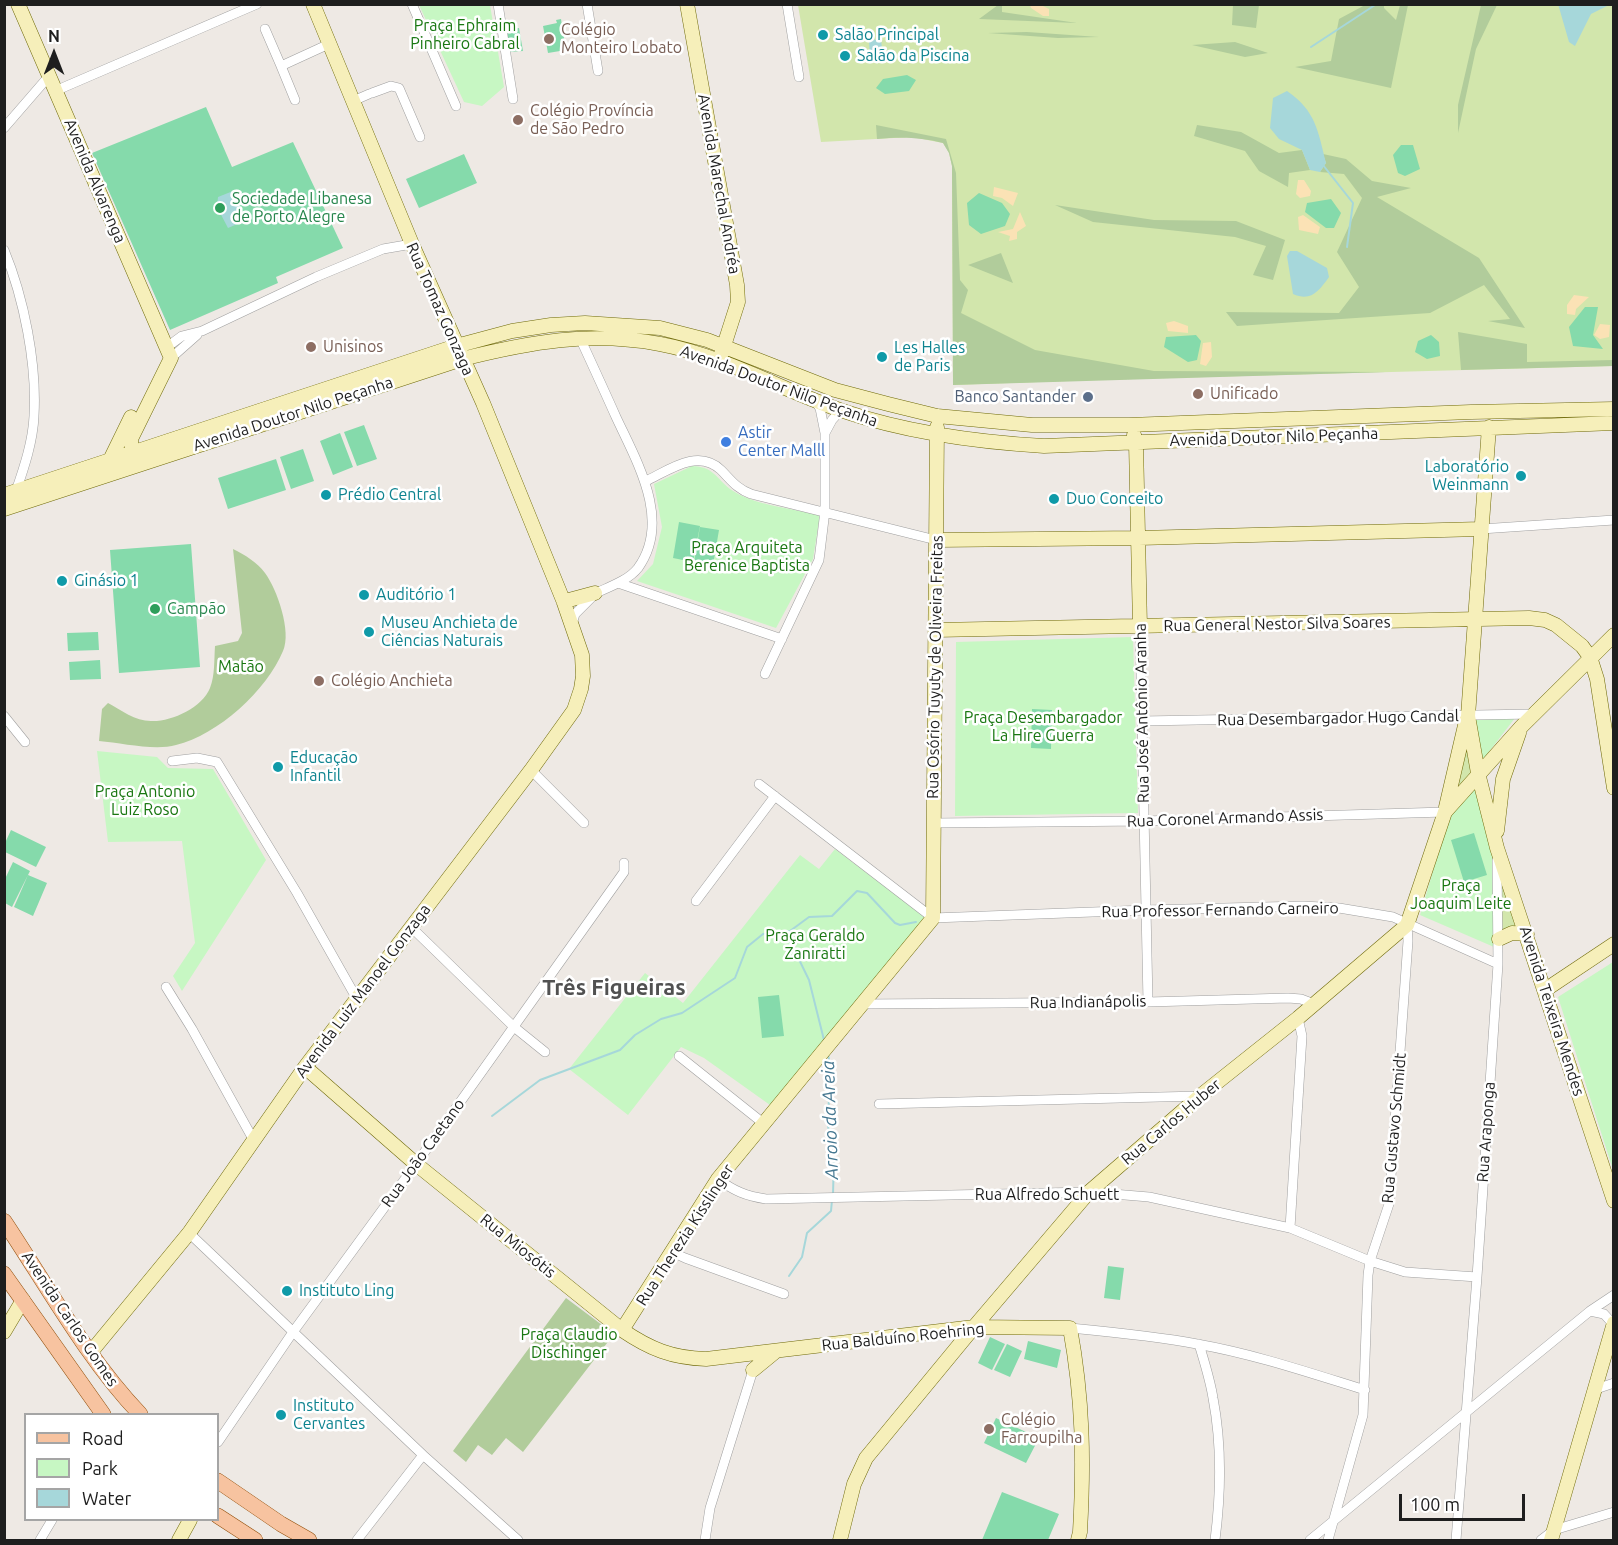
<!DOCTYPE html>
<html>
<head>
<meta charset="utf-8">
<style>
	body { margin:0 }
	#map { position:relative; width:1618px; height:1545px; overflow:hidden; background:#eee9e4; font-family:Ubuntu,sans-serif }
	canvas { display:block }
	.frame { position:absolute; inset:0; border:6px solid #1e1e1e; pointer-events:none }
	.legend { position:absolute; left:24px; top:1413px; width:195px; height:108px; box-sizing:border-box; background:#fff; border:2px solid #a5a5a5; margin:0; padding:8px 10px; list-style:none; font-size:18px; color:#1e1e1e }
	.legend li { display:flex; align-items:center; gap:12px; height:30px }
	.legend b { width:30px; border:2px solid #a5a5a5 }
	.north { position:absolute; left:24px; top:24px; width:60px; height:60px; -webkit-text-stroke:4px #fff; paint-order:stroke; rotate:0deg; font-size:16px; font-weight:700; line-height:24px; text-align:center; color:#1e1e1e }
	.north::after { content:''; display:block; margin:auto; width:21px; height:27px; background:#1e1e1e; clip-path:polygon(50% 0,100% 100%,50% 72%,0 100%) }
	.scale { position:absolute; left:1399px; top:1494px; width:126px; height:27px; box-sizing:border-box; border:3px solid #1e1e1e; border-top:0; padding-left:8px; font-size:18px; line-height:21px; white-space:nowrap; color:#1e1e1e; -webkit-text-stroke:4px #fff; paint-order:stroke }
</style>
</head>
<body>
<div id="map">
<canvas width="1618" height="1545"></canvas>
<div class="frame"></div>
<ul class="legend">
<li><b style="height:8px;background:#f7c3a0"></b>Road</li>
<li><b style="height:16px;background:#c7f7c3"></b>Park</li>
<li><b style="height:16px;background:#a6d7da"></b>Water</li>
</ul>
<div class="north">N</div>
<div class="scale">100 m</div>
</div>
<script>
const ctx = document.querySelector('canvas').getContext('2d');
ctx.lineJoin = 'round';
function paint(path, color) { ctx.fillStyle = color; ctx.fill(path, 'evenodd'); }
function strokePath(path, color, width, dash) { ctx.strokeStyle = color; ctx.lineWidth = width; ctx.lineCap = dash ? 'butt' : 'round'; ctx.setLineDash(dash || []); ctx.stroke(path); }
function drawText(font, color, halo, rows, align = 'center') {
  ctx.font = font + ' Ubuntu,sans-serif'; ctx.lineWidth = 5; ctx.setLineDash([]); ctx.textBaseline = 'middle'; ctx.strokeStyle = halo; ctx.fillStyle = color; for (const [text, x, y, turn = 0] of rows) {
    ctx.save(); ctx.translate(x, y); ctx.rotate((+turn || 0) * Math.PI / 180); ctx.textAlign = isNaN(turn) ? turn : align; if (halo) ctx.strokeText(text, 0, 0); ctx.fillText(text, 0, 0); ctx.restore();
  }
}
const grass = new Path2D(`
	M 798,5 L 1613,5 L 1613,366 L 1096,380 L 953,385 L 952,166 L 949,153 L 943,143 L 912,137 L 821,142 Z
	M 1467,728 L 1475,772 L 1450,802 Z
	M 1502,883 L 1517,928 L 1501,933 Z`);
const forest = new Path2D(`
	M 1002,4 L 1002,12 L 1077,23 L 979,19 L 998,5 Z
	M 1233,5 L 1259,5 L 1256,28 L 1232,25 Z
	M 1365,5 L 1384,5 L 1384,8 L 1396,20 L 1400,5 L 1408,5 L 1391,88 L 1295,67 L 1331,61 L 1339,19 Z
	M 1481,5 L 1497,5 L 1476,49 L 1458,133 L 1458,105 Z
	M 1027,32 L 1099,37 L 1058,38 L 988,33 Z
	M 1235,42 L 1268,53 L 1245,57 L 1192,45 Z
	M 876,125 L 946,139 L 956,173 L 960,280 L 968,290 L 961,313 L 1035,350 L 1154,371 L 1386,372 L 953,385 L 952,166 L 949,153 L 943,143 C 920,137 900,137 877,139 Z
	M 1197,125 L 1241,132 L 1279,153 L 1302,150 L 1310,170 L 1289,173 L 1288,187 L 1259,171 L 1245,151 L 1194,136 Z
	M 1323,154 L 1346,159 L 1372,181 L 1411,188 L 1377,197 L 1479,258 L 1525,328 L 1488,321 L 1510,319 L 1484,285 L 1430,313 L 1237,326 L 1226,312 L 1339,313 L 1359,287 L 1337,252 L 1362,198 L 1344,174 L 1320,172 L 1326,163 Z
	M 1055,205 L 1154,220 L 1236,221 L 1285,240 L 1273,280 L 1253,275 L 1266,246 L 1235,237 L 1093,222 Z
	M 1001,253 L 1013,283 L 968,265 Z
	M 1458,332 L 1527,344 L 1527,362 L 1613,360 L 1613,366 L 1461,370 Z
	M 233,549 C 245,555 257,562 265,573 C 277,589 292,632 283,651 C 267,690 218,735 176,745 C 155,751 122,743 99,741 L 102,709 L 108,703 C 121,710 135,721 151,721 C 171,722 202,708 210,688 C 215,675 214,660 215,646 L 238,641 L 242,633 Z
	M 566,1298 L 614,1334 L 523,1452 L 506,1438 L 492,1455 L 478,1445 L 466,1462 L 453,1451 Z`);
const sand = new Path2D(`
	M 1030,5 L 1041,5 L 1049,9 L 1049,16 L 1043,16 L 1031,8 Z
	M 1298,180 L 1304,180 L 1311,191 L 1310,196 L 1300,198 L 1296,194 Z
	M 994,187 L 1018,193 L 1013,206 L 1002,198 L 993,196 Z
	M 1020,212 L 1026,226 L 1017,232 L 1017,239 L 1009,241 L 1010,236 L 998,232 L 1013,229 Z
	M 1303,215 L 1320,227 L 1318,234 L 1299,230 L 1298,217 Z
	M 1574,295 L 1589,297 L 1576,309 L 1575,315 L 1567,314 L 1567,305 Z
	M 1174,321 L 1188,326 L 1188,333 L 1168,331 L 1166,323 Z
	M 1600,324 L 1610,325 L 1609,337 L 1600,339 L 1594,335 Z
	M 1211,342 L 1212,357 L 1206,366 L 1200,364 L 1203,343 Z`);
const park = new Path2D(`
	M 419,5 L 490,5 L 504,87 L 482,106 L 464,102 Z
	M 692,466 C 714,467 715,477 730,489 C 752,505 794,509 820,515 L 813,559 L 776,628 L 637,581 L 653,564 L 662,527 L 654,484 Z
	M 1133,637 L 1138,813 L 955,816 L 956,642 Z
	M 1515,718 L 1478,766 L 1473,719 Z
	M 97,751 L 157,757 L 168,768 L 213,769 L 266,860 L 182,991 L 173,976 L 195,943 L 182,841 L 108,842 Z
	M 1476,784 L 1496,856 L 1494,947 L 1420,915 L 1449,817 Z
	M 835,849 L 926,918 L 770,1105 L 704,1058 L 681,1047 L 628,1115 L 569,1069 L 645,973 L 683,1003 L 800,855 L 819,869 Z
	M 1613,962 L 1613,1170 L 1558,997 Z`);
const pitch = new Path2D(`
	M 561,19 L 566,50 L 548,53 L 543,26 L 557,23 L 556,20 Z
	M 519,28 L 523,51 L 508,52 L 506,29 Z
	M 907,75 L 916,80 L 909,91 L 885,94 L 876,88 L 883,79 Z
	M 206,107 L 232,167 L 293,142 L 343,248 L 276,277 L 278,283 L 170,330 L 92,153 Z
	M 1401,145 L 1413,145 L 1420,169 L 1405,176 L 1398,173 L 1393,155 Z
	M 464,154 L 477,183 L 419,208 L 406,179 Z
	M 979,193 L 1002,203 L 1010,214 L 1005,226 L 981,234 L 969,225 L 967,203 Z
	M 1331,199 L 1341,213 L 1334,228 L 1326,228 L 1305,212 L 1307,203 Z
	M 1585,307 L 1598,307 L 1593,335 L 1603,349 L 1573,346 L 1569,327 Z
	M 1196,335 L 1201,341 L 1197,360 L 1188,362 L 1164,347 L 1166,337 Z
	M 1431,335 L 1439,342 L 1440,356 L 1427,359 L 1415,352 L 1418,341 Z
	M 364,425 L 377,459 L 357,466 L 344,432 Z
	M 340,433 L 353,467 L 333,475 L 320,441 Z
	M 303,449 L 314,481 L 291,489 L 280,457 Z
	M 276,459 L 286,490 L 228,509 L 218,478 Z
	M 679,522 L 700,526 L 693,562 L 673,558 Z
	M 700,527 L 719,530 L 713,565 L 694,562 Z
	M 191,544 L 200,667 L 119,673 L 110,550 Z
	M 98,632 L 99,650 L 68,651 L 67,633 Z
	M 100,660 L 101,679 L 70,680 L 69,662 Z
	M 1032,709 L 1052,710 L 1051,749 L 1031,748 Z
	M 11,830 L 46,847 L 36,867 L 5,852 L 5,843 Z
	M 1474,833 L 1487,875 L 1464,882 L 1451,840 Z
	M 13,862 L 30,871 L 12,907 L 5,903 L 5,879 Z
	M 28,875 L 47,883 L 33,916 L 14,907 Z
	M 779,995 L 784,1036 L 762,1038 L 758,997 Z
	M 1108,1266 L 1124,1268 L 1120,1300 L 1104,1298 Z
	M 990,1337 L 1005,1344 L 992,1370 L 978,1363 Z
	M 1028,1341 L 1061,1350 L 1057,1368 L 1024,1359 Z
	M 1007,1344 L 1022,1351 L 1010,1377 L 994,1370 Z
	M 996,1418 L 1039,1438 L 1026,1463 L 984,1443 Z
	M 1002,1492 L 1059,1514 L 1048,1540 L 982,1540 Z`);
const water = new Path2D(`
	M 1558,4 L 1609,4 L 1609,5 L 1591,14 L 1575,46 L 1569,42 Z
	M 881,39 L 883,59 L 870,60 L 869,40 Z
	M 1287,91 C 1316,111 1318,131 1326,163 L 1320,172 L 1310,170 L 1302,150 L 1279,139 L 1270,128 L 1273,98 Z
	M 233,191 L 242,211 L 242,222 L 228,228 L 217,207 L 218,197 Z
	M 1290,251 L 1297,251 L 1327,268 L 1329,277 C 1319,291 1311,302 1293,294 L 1287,256 Z`);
const stream = new Path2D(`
	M 1311,47 L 1375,5
	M 1323,165 L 1353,203 L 1347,247
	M 824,1040 L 809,980 L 790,941 L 790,931 L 809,917 L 832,916 L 857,891 L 867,893 L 895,923 L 900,925 L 916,922
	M 828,1055 L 830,1064 L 828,1126 L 834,1154 L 833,1195
	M 492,1116 L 540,1080 L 620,1050 L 635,1035 L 661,1019 L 682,1013 L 735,978 L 747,947 L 763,934 L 790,931
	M 789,1276 L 802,1257 L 807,1233 L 831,1211 L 832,1200`);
const street = new Path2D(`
	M 412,4 L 456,106
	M 498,4 L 513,99
	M 587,4 L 598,71
	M 787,4 L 799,77
	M 265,29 L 281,66
	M 55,91 L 257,4
	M 372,93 L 391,86 L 399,88 L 420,137
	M 295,100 L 281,66 L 329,44
	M 353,101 L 369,94
	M 4,128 L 49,76
	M 4,250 C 24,298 37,364 34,416 C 33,441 24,468 16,491
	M 580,338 C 592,364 604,390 616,417 C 637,462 672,521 638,568 C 627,582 605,588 590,596
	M 167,347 L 182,336 L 202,331 L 316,277 L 383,249 L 412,244
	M 171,358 L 197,335
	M 825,433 L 832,420 L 841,410
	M 646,481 C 669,470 698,448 721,470 C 731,480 737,489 751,494 L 936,540
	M 1481,529 L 1614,520
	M 618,583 L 782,639
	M 572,624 L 575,614 L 594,595
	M 1140,627 L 1148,1002
	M 765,674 L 819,560 L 825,511 L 825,433 L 820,408 L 814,400
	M 4,716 L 25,742
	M 1142,721 L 1533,714
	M 172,761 L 197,758 L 217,762 L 297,893 L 357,999
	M 531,770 L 584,823
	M 759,784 L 933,918 L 1146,910 L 1303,906 L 1339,908 L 1393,917 L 1498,964
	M 934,823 L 1144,821 L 1445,812
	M 696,901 L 775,796
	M 411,927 L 514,1027 L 545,1052
	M 166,987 L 192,1029 L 253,1139
	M 861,1004 L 1148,1002 L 1288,998 L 1301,999 L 1314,1004
	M 679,1056 L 763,1123
	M 879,1104 L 1200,1096
	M 718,1179 C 734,1191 746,1196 766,1199 L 1089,1192 L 1149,1197 L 1290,1228 L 1370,1261 L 1405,1272 L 1477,1277
	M 1290,1228 L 1302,1036 L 1298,1018
	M 189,1233 L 423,1455 L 518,1540
	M 672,1252 L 685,1258 L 784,1294
	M 1590,1311 L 1604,1314 L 1613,1324
	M 1070,1328 C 1112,1332 1155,1336 1197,1344 C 1254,1354 1310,1373 1365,1390
	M 1199,1344 C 1204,1361 1210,1379 1213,1398 C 1222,1445 1221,1493 1215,1540
	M 1596,1389 L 1614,1383
	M 218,1442 L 293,1332 L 416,1164 L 624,872 L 624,863
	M 40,1540 L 52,1520
	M 357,1540 L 423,1455
	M 705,1540 L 710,1508 L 754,1367
	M 1310,1540 L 1590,1311 L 1614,1295
	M 1328,1540 L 1363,1415 L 1368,1275 L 1370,1261 L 1389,1204 L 1408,941 L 1407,925
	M 1456,1540 L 1477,1277 L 1498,964 L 1497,860
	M 1541,1540 L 1554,1530 L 1614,1512`);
const secondary = new Path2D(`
	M 18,4 L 171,358 L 131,439 L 132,450 L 140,459
	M 687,4 L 737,285 L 738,302 L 721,355
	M 1489,427 L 1468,716 L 1478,773 L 1497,848 L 1614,1201
	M 1134,435 L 1136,443 L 1140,627
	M 110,460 L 131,417
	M 4,495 L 456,346 L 512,331 L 551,325 L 585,323 L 660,328 L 707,340 L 835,390 L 888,404 L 937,416 L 1032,425 L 1129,425 L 1471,412 L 1614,409
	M 4,509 L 462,359 C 530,342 589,331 660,344 C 724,356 782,390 843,411 C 908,433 976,442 1044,446 L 1614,423
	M 936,540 L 1139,538 L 1481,529
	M 563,600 L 569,600 L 595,593
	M 936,630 L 1529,618 L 1545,620 L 1556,625 L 1582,646 L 1590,657 L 1597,679 L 1614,788
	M 1446,807 L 1466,721
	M 1497,831 L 1503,779 L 1519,733
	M 1499,939 L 1512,933 L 1527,934
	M 1545,990 L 1614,944
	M 305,1067 L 416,1164 L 622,1330 C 650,1349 672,1358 706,1359 L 974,1327 L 1070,1328 C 1083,1399 1084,1461 1080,1532 L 1078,1540
	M 622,1330 L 718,1179 L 933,918 L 937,427
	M 4,1332 L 23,1300
	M 91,1352 L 189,1233 L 305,1067 L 531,770 L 574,710 L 581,689 L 583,676 L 582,655 L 563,600 L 483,403 L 412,244 L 313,4
	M 753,1370 L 775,1352
	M 179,1540 L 190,1520
	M 840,1540 L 854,1484 L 866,1458 L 974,1327 L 1089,1192 L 1200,1096 L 1298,1018 L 1407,925 L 1445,812 L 1522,726 L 1614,635
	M 1551,1540 L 1614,1323`);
const primary = new Path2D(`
	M 4,1221 C 46,1284 88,1360 140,1414
	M 4,1274 L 103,1414
	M 218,1481 L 281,1524 L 309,1540
	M 218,1516 L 255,1540`);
const markers = [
	[823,35,6,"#0f9aa8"],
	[549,39,6,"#8d6e63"],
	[845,56,6,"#0f9aa8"],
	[518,120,6,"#8d6e63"],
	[220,208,6,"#2e9e5b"],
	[311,347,6,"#8d6e63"],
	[882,357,6,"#0f9aa8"],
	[1198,394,6,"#8d6e63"],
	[1088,397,6,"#5c6f8a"],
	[726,442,6,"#3f7fe0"],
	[1521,476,6,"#0f9aa8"],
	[326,495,6,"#0f9aa8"],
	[1054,499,6,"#0f9aa8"],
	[62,581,6,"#0f9aa8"],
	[364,595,6,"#0f9aa8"],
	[155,609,6,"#2e9e5b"],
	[369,632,6,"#0f9aa8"],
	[319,681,6,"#8d6e63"],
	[278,767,6,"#0f9aa8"],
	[287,1291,6,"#0f9aa8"],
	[281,1415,6,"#0f9aa8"],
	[989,1429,6,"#8d6e63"]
];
const parkNames = [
	["Praça Ephraim",465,26],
	["Pinheiro Cabral",465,44],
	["Praça Arquiteta",747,548],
	["Berenice Baptista",747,566],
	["Matão",241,667],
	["Praça Desembargador",1043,718],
	["La Hire Guerra",1043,736],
	["Praça Antonio",145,792],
	["Luiz Roso",145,810],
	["Praça",1461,886],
	["Joaquim Leite",1461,904],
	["Praça Geraldo",815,936],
	["Zaniratti",815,954],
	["Praça Claudio",569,1335],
	["Dischinger",569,1353]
];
const educationNames = [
	["Colégio",561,30],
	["Monteiro Lobato",561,48],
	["Colégio Província",530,111],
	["de São Pedro",530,129],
	["Unisinos",323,347],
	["Unificado",1210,394],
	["Colégio Anchieta",331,681],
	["Colégio",1001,1420],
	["Farroupilha",1001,1438]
];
const cultureNames = [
	["Salão Principal",835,35],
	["Salão da Piscina",857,56],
	["Les Halles",894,348],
	["de Paris",894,366],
	["Laboratório",1509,467,"right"],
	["Weinmann",1509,485,"right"],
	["Prédio Central",338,495],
	["Duo Conceito",1066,499],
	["Ginásio 1",74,581],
	["Auditório 1",376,595],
	["Museu Anchieta de",381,623],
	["Ciências Naturais",381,641],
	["Educação",290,758],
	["Infantil",290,776],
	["Instituto Ling",299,1291],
	["Instituto",293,1406],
	["Cervantes",293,1424]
];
const streetNames = [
	["Avenida Alvarenga",95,181,67],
	["Avenida Marechal Andréa",719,184,80],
	["Rua Tomaz Gonzaga",440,309,66],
	["Avenida Doutor Nilo Peçanha",779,386,20],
	["Avenida Doutor Nilo Peçanha",293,414,-18],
	["Avenida Doutor Nilo Peçanha",1274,437,-2],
	["Rua General Nestor Silva Soares",1277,624,-1],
	["Rua Osório Tuyuty de Oliveira Freitas",935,667,-89],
	["Rua José Antônio Aranha",1142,713,-91],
	["Rua Desembargador Hugo Candal",1338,718,-1],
	["Rua Coronel Armando Assis",1225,818,-2],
	["Rua Professor Fernando Carneiro",1220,910,-1],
	["Avenida Luiz Manoel Gonzaga",363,991,-53],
	["Rua Indianápolis",1088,1002,-1],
	["Avenida Teixeira Mendes",1552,1011,72],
	["Rua Carlos Huber",1171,1122,-40],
	["Rua Gustavo Schmidt",1394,1128,-85],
	["Rua Araponga",1486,1132,-86],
	["Rua João Caetano",423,1153,-54],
	["Rua Alfredo Schuett",1047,1195],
	["Rua Therezia Kisslinger",685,1235,-57],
	["Rua Miosótis",518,1246,39],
	["Avenida Carlos Gomes",70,1319,56],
	["Rua Balduíno Roehring",903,1337,-6]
];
const leisureNames = [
	["Sociedade Libanesa",232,199],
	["de Porto Alegre",232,217],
	["Campão",167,609]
];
const serviceNames = [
	["Banco Santander",1076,397]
];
const shopNames = [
	["Astir",738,433],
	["Center Malll",738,451]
];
const waterNames = [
	["Arroio da Areia",830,1120,-92]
];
const districtNames = [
	["Três Figueiras",614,988]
];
paint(grass, '#d2e6ac');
paint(forest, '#b1cc9b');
paint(sand, '#fbe2b5');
paint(park, '#c7f7c3');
paint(pitch, '#85daab');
paint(water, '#a6d7da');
strokePath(stream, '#a6d7da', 2);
strokePath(street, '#9f9f9f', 10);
strokePath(secondary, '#6f6a0a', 15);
strokePath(primary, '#904c07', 16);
strokePath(street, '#fff', 9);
strokePath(secondary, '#f6efba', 14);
strokePath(primary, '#f7c3a0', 15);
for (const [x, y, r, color] of markers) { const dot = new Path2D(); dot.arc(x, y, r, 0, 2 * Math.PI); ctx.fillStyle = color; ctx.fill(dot); strokePath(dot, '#fff', 2); }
drawText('16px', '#197711', '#fff', parkNames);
drawText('16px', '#785e54', '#fff', educationNames, 'left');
drawText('16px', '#0d838f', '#fff', cultureNames, 'left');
drawText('16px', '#1e1e1e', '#fff', streetNames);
drawText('16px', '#27864d', '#fff', leisureNames, 'left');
drawText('16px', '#4e5e75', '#fff', serviceNames, 'right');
drawText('16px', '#366cbe', '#fff', shopNames, 'left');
drawText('italic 18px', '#467891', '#fff', waterNames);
drawText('bold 22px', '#515151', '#fff', districtNames);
</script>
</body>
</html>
